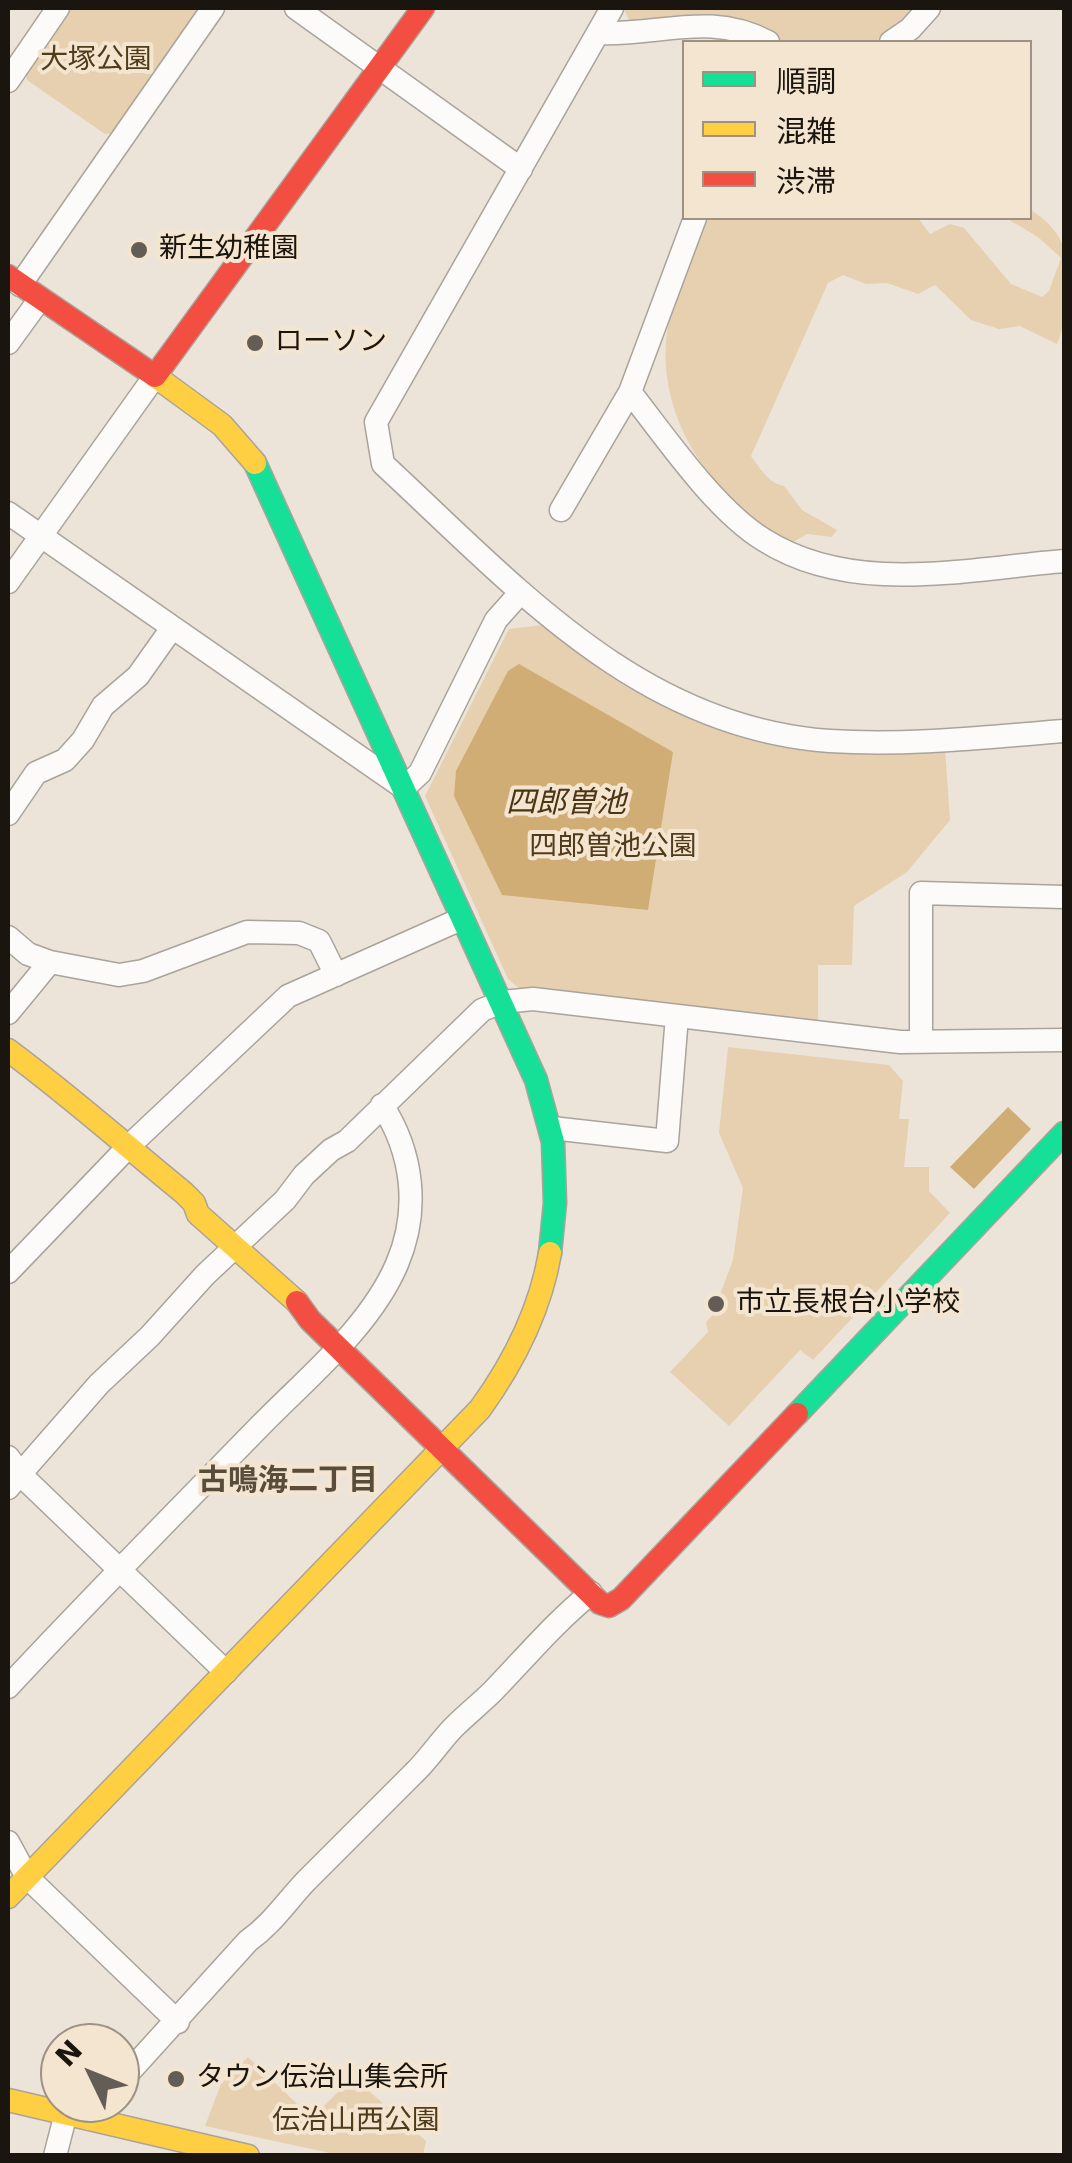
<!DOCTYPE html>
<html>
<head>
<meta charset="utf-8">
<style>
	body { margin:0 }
	#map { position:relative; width:1072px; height:2163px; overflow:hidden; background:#ece4d9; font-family:"DejaVu Sans","Noto Sans JP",sans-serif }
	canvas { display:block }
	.frame { position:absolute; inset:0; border:10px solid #1a150e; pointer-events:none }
	.legend { position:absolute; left:682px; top:40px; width:350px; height:180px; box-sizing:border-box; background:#f4e5d1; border:2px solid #9d9283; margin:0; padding:12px 18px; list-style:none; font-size:30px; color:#1a150e }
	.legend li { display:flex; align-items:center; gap:20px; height:50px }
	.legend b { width:50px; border:2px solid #9d9283 }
	.north { position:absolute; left:40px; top:2023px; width:100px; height:100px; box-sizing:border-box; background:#f4e5d1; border:2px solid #9d9283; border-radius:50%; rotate:313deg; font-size:28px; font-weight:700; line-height:40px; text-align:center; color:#1a150e }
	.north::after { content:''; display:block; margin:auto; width:35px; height:45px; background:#645d55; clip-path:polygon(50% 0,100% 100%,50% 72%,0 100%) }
</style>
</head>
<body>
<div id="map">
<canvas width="1072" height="2163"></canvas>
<div class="frame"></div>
<ul class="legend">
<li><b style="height:12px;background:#16e098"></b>順調</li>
<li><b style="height:12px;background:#ffcf43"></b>混雑</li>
<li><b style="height:12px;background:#f24e42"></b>渋滞</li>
</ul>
<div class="north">N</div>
</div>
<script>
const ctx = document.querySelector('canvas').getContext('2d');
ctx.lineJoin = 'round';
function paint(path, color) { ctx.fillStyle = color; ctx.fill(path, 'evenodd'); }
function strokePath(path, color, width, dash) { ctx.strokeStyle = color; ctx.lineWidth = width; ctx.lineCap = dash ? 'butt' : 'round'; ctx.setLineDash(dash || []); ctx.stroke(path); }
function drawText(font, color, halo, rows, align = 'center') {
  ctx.font = font + ' "DejaVu Sans","Noto Sans JP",sans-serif'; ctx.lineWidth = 8; ctx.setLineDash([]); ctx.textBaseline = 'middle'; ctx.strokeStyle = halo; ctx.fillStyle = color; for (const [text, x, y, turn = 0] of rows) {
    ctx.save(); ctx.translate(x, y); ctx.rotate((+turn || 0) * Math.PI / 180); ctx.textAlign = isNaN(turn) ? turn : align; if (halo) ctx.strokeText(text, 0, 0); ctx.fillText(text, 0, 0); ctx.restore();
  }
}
const green = new Path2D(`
	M 68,8 L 203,8 L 115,133 L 105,134 L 27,80 L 25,68 Z
	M 623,8 L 915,8 L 875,42 L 785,42 L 752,25 L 720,16 L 685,15 L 632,25 Z
	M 1030,210 C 1044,217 1061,234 1064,250 C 1069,274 1067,322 1057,344 L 1020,326 L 999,329 L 971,320 L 935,285 L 918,294 L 887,283 L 866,284 L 843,275 L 828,283 L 751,456 C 760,468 768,483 784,486 L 802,510 L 837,530 L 832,537 L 807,534 L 790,544 C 712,499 650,414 669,320 C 675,286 694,250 706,218 L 918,218 L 930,234 L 950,224 L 964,228 L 1011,284 L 1042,297 L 1049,291 L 1061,258 L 1038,237 L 1006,218 L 1030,218 Z
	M 543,625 C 569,645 595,668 624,685 C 675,715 740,740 798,748 C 847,755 897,750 945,748 L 950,820 L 907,872 L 854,906 L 852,965 L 818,965 L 818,1023 L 520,989 L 508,979 L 425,796 L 509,629 Z
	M 728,1047 L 889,1065 L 903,1081 L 899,1119 L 909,1119 L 904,1167 L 929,1167 L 929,1191 L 950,1213 L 813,1360 L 800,1350 L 729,1426 L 670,1372 L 708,1332 L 706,1322 L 719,1308 L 716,1305 L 733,1260 L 743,1188 L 719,1133 Z
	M 248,2057 L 312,2118 L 353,2077 L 426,2141 L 423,2155 L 339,2155 L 205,2126 L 221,2084 Z`);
const water = new Path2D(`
	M 519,664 L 673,752 L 648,910 L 502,895 L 454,796 L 456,771 L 508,671 Z
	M 1008,1107 L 1031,1129 L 974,1189 L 950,1167 Z`);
const street = new Path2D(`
	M 296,8 L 521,169
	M 612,8 L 376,422 L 383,464 C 514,585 639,728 830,741 C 908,746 987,737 1064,731
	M 598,33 C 660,36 709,11 768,42
	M 891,42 L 910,29 L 929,8
	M 8,81 L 58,8
	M 20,285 L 213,8
	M 8,343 L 40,299
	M 630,392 C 666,438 715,510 764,540 C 853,596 966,569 1064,561
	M 561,510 L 630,392 L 695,218
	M 8,513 L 404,788 L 420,773 L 496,620 L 521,592
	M 8,582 L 155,376
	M 8,814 L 36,773 L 65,760 L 83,740 L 103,706 L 138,676 L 172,628
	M 8,937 L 28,954 L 50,962
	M 8,1013 L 50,962 L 119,975 L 143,971 L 247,932 L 299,933 L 319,941 L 336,975
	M 921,1041 L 921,893 L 1064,897
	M 552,1128 L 667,1141 L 677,1016
	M 8,1272 L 129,1146 L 288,996 L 461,919
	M 8,1457 L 21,1475 L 226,1672
	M 8,1488 L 99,1384 L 150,1336 L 205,1275 L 285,1200 L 304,1175 L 331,1150 L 347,1141 L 482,1010 L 502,1002 L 533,999 L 900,1042 L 1064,1040
	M 8,1687 C 91,1598 176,1512 261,1425 C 309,1376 370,1327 397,1264 C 420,1210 413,1153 382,1105
	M 8,1842 L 27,1877 L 178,2022
	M 120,2082 L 248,1941 C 272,1924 286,1902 306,1881 C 342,1845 378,1809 414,1773 C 429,1759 440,1741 454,1727 C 467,1714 481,1703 493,1691 C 526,1657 554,1623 591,1593
	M 55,2156 L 66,2113`);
const fast = new Path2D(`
	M 255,463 L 536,1080 L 553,1142 L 555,1203 L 550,1253
	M 797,1414 L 1064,1133`);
const slow = new Path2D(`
	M 155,376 L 222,425 L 255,463
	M 8,1050 C 69,1095 125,1145 184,1193 L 194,1203 L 198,1214 L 297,1302
	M 8,1897 L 480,1409 C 514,1362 540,1311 550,1253
	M 8,2100 L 248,2156`);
const jam = new Path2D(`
	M 8,276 L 155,376 L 423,8
	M 297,1302 L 310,1320 L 600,1603 L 609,1606 L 621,1599 L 797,1414`);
const markers = [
	[139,250,10,"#645d55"],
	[255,343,10,"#645d55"],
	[716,1304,10,"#645d55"],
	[176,2079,10,"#645d55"]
];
const parkNames = [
	["大塚公園",96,61],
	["四郎曽池公園",613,848],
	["伝治山西公園",356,2122]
];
const poiNames = [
	["新生幼稚園",159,250],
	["ローソン",275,343],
	["市立長根台小学校",736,1304],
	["タウン伝治山集会所",196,2079]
];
const waterNames = [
	["四郎曽池",566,804]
];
const neighbourhoodNames = [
	["古鳴海二丁目",288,1482]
];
paint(green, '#e6d0b0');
paint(water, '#d1ad76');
strokePath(street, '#a9a39b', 25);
strokePath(fast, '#a9a39b', 25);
strokePath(slow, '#a9a39b', 25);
strokePath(jam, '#a9a39b', 25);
strokePath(street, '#fcfbf9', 22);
strokePath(fast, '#16e098', 22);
strokePath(slow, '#ffcf43', 22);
strokePath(jam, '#f24e42', 22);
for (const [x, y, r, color] of markers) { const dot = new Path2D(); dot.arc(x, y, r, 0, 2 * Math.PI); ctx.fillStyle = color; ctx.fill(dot); strokePath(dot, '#f4e5d1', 4); }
drawText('28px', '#503b1b', '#f4e5d1', parkNames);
drawText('28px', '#1a150e', '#f4e5d1', poiNames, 'left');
drawText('italic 30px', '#4a3515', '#f4e5d1', waterNames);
drawText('bold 30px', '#584c3b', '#f4e5d1', neighbourhoodNames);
</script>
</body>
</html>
